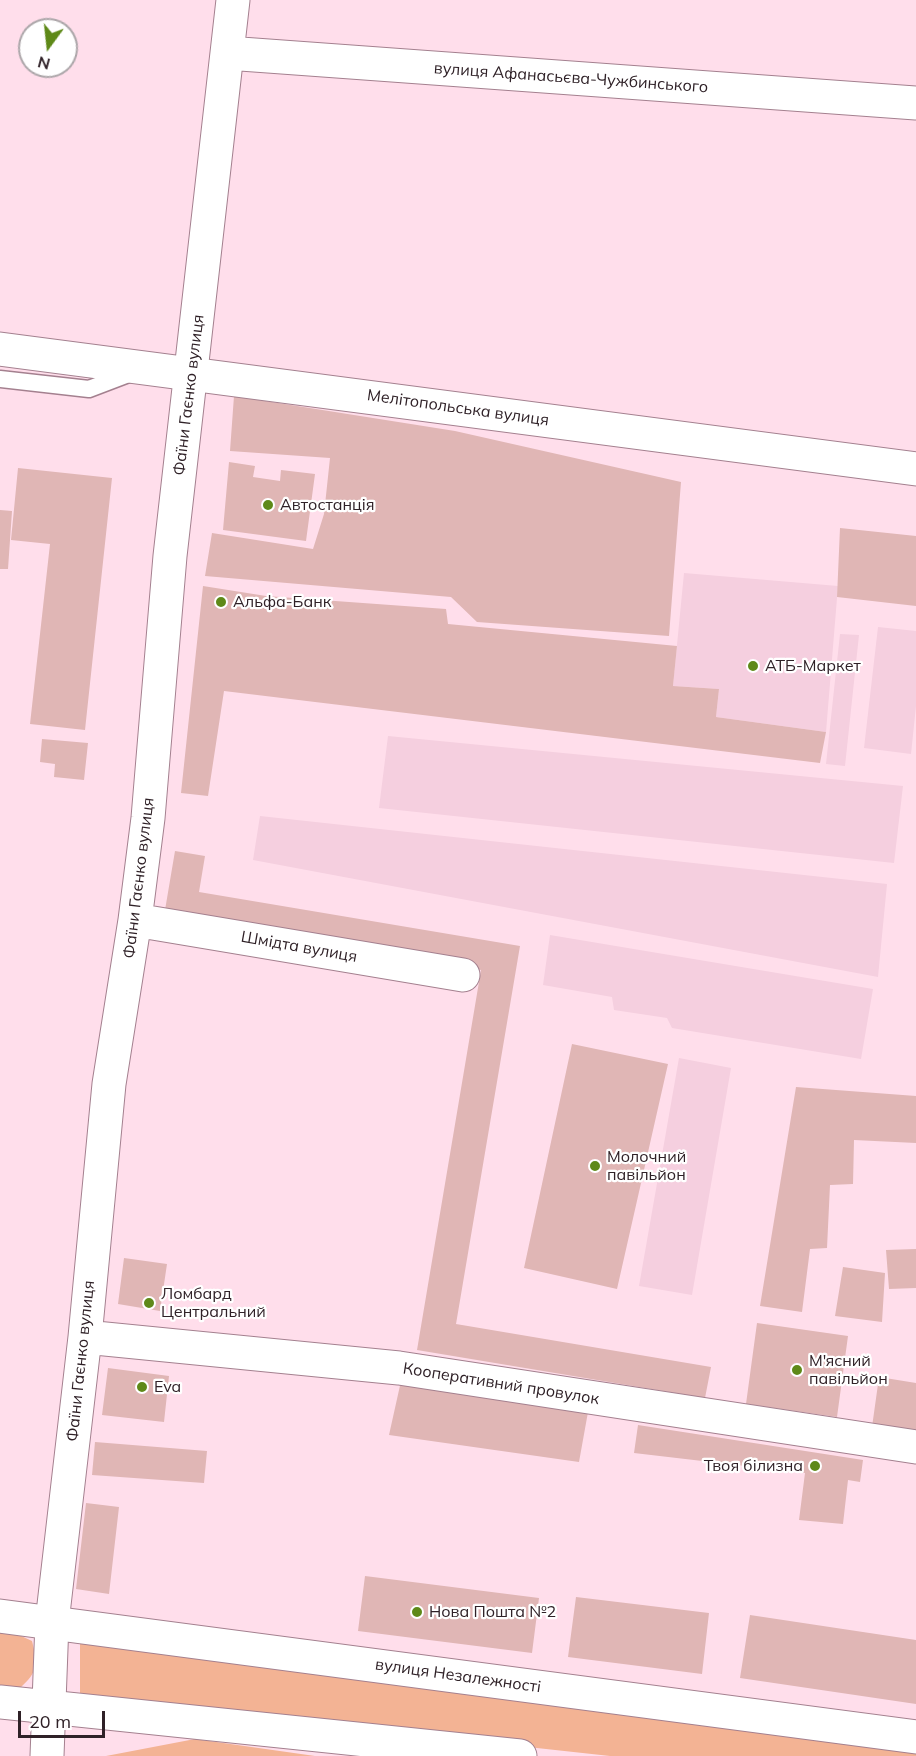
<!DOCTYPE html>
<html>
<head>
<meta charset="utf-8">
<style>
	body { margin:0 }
	#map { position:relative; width:916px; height:1756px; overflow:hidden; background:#ffdeeb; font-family:Mulish,sans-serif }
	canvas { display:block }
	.north { position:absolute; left:18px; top:18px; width:60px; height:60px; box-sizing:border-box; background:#fff; border:2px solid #aca6a9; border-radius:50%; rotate:195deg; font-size:16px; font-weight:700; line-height:24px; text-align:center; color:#2f2127 }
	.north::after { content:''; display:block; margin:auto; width:21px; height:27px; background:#5e8918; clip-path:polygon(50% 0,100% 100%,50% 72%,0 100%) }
	.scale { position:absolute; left:18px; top:1711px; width:87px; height:27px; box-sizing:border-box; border:3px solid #2f2127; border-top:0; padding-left:8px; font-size:18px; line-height:21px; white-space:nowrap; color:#2f2127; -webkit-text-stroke:4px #fff; paint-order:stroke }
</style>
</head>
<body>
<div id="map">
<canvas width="916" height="1756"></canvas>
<div class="north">N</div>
<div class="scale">20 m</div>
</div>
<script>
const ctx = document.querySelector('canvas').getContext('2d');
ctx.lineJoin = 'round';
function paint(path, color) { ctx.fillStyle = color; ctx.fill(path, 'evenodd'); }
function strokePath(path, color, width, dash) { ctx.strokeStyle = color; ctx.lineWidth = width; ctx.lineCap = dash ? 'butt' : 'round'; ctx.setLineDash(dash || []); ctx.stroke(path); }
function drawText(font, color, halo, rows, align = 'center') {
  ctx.font = font + ' Mulish,sans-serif'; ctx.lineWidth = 4.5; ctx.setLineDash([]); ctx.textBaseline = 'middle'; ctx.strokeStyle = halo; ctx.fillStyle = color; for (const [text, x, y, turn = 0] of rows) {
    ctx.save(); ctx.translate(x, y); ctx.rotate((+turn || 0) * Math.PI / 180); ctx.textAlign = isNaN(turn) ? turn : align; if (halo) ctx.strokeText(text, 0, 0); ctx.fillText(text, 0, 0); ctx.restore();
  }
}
const built = new Path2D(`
	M 684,573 L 838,586 L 826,732 L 716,717 L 719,689 L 673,686 Z
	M 878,627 L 916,631 L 916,706 L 911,754 L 864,748 Z
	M 840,634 L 859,635 L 845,766 L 826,764 Z
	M 388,736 L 903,786 L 894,863 L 379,808 Z
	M 260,816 L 887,884 L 878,977 L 253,860 Z
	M 550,935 L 873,989 L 861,1059 L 672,1028 L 667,1018 L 614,1010 L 612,997 L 543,985 Z
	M 679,1058 L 731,1068 L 692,1295 L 639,1286 Z`);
const green = new Path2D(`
	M 0,1631 L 17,1634 L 32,1641 C 38,1664 38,1672 20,1688 L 0,1686 Z
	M 80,1641 L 916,1745 L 916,1756 L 610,1756 L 80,1698 Z
	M 195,1739 L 315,1756 L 106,1756 Z`);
const building = new Path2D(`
	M 234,396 L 455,431 L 681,482 L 669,636 L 477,622 L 451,597 L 205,576 L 212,533 L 313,549 L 324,514 L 330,458 L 230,451 Z
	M 229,462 L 255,466 L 253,477 L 280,481 L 281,470 L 315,474 L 306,541 L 223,530 Z
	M 18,468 L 112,478 L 85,730 L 30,724 L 50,544 L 11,540 Z
	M 0,510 L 12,511 L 8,569 L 0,569 Z
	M 840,528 L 916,536 L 916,606 L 837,597 Z
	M 203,586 L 266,596 L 446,609 L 448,624 L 677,646 L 673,686 L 719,689 L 716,717 L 826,732 L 820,763 L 224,691 L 208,796 L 181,793 Z
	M 42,739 L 88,743 L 84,780 L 54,777 L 55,764 L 40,762 Z
	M 175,851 L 205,856 L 199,892 L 520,946 L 456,1324 L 711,1367 L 705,1398 L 417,1350 L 481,970 L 164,916 Z
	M 572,1044 L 668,1064 L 617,1289 L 524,1268 Z
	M 796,1087 L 916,1096 L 916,1143 L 854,1140 L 853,1184 L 830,1185 L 827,1248 L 810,1249 L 802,1312 L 760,1306 Z
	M 916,1249 L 916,1288 L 889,1289 L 886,1250 Z
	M 124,1258 L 167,1264 L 160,1311 L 118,1304 Z
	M 843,1267 L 885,1273 L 882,1322 L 835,1316 Z
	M 757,1323 L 848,1336 L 837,1417 L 746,1404 Z
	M 108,1368 L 169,1376 L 164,1422 L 102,1415 Z
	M 879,1377 L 916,1383 L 916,1432 L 872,1427 Z
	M 401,1381 L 588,1412 L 579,1462 L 389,1435 Z
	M 638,1425 L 863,1460 L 860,1482 L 848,1480 L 843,1524 L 799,1520 L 805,1473 L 634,1453 Z
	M 95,1442 L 207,1451 L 204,1483 L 92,1475 Z
	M 86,1503 L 119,1507 L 109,1594 L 76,1589 Z
	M 365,1576 L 539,1598 L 532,1653 L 358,1631 Z
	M 576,1597 L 709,1613 L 702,1674 L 568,1657 Z
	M 750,1615 L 916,1640 L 916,1704 L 740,1678 Z`);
const lane = new Path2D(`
	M 0,379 L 89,389 L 131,373`);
const street = new Path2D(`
	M 227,53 L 916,103
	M 135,920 L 463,975
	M 85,1337 L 399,1368 L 916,1447
	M 47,1756 L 52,1622 L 85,1337 L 109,1084 L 135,920 L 148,818 L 170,556 L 233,0`);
const secondary = new Path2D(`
	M 0,349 L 916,469
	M 0,1616 L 916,1737
	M 0,1702 L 520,1756`);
const markers = [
	[268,505,6,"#5e8918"],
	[221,602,6,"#5e8918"],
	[753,666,6,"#5e8918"],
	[595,1166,6,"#5e8918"],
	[149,1303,6,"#5e8918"],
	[797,1370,6,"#5e8918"],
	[142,1387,6,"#5e8918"],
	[815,1466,6,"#5e8918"],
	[417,1612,6,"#5e8918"]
];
const streetNames = [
	["вулиця Афанасьєва-Чужбинського",571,78,4],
	["Фаїни Гаєнко вулиця",189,395,-83],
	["Мелітопольська вулиця",458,408,8],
	["Фаїни Гаєнко вулиця",139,878,-83],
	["Шмідта вулиця",299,947,10],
	["Фаїни Гаєнко вулиця",81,1361,-84],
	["Кооперативний провулок",501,1384,9],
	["вулиця Незалежності",458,1676,8]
];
const poiNames = [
	["Автостанція",280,505],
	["Альфа-Банк",233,602],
	["АТБ-Маркет",765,666],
	["Молочний",607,1157],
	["павільйон",607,1175],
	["Ломбард",161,1294],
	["Центральний",161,1312],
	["М'ясний",809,1361],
	["павільйон",809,1379],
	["Eva",154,1387],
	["Твоя білизна",803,1466,"right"],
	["Нова Пошта №2",429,1612]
];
paint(built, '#f5cfdf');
paint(green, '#f3b394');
paint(building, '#e0b6b5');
strokePath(lane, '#a4808f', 19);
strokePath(street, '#a4808f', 35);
strokePath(secondary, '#a4808f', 35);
strokePath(lane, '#fff', 16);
strokePath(street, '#fff', 33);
strokePath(secondary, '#fff', 33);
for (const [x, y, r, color] of markers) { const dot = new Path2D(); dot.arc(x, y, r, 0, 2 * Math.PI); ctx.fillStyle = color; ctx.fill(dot); strokePath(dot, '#fff', 2); }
drawText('16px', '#2f2127', '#fff', streetNames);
drawText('16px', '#2f2127', '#fff', poiNames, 'left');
</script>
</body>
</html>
